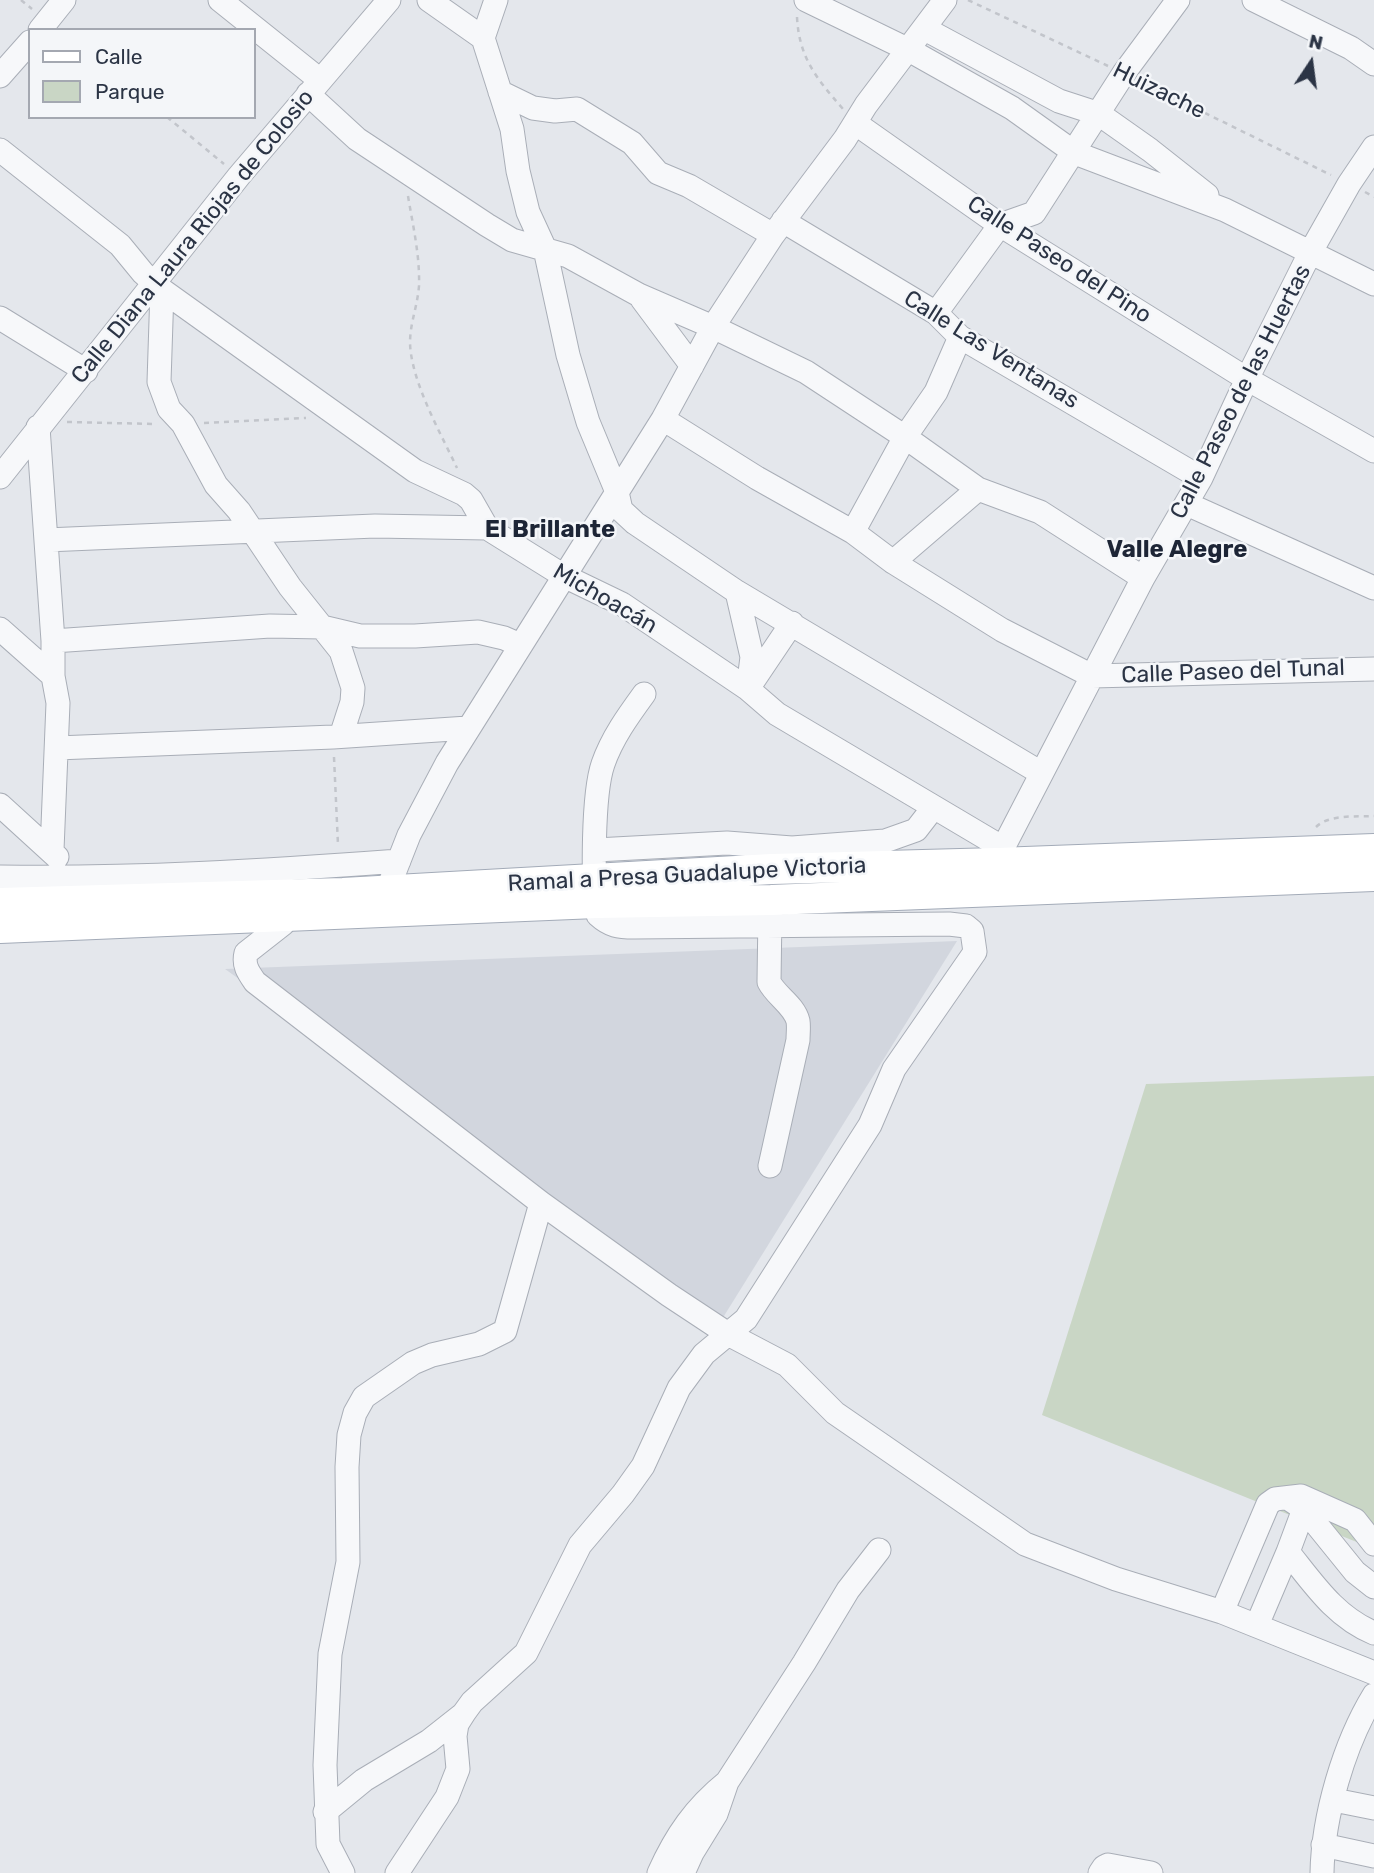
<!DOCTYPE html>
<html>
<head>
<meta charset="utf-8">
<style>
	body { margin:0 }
	#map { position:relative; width:1374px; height:1873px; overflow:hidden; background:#e4e7ec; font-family:Rubik,sans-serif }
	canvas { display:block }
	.legend { position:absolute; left:28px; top:28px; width:228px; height:91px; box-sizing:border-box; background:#f4f6f9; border:2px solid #a4a8b1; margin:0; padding:9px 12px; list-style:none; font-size:21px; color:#2b3445 }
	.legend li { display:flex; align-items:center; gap:14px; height:35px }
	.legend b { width:35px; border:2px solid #a4a8b1 }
	.north { position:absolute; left:1276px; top:28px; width:70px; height:70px; -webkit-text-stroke:5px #f4f6f9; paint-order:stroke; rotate:13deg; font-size:19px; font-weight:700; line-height:28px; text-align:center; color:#2b3445 }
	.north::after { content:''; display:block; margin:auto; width:24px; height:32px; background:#2b3445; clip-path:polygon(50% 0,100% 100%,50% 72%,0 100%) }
</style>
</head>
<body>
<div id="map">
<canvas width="1374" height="1873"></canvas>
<ul class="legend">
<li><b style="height:9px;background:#fff"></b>Calle</li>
<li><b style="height:19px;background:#c9d6c5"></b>Parque</li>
</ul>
<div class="north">N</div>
</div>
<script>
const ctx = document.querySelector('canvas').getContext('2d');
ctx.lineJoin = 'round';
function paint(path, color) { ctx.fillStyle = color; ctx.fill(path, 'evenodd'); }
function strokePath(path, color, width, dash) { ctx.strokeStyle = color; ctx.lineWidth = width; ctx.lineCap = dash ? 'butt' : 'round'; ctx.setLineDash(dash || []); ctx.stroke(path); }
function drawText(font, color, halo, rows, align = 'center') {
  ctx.font = font + ' Rubik,sans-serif'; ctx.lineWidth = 5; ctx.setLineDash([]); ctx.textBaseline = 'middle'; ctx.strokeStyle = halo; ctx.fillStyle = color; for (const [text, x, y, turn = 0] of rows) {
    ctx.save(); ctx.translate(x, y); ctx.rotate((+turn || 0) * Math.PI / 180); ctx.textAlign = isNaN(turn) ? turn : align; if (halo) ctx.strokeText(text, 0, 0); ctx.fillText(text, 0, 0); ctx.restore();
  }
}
const built = new Path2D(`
	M 957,941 L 719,1324 L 225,969 Z`);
const green = new Path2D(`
	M 1374,1076 L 1374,1549 L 1042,1415 L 1146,1084 Z`);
const path = new Path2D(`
	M 21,0 L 32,9
	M 968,0 L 1108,66
	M 797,17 C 799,58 817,79 843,109
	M 1142,82 L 1331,175
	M 167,117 L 224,164
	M 1365,192 L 1374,197
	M 408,196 C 413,226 420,256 419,286 C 417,311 407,329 411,354 C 417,392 441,434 457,468
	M 67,422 L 155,424
	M 204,423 L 306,418
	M 334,757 L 338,845
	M 1316,827 C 1329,814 1357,817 1374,816`);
const minor = new Path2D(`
	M 220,0 L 320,80
	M 429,0 L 483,38
	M 496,0 L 483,38 L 512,129 L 518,171 L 528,212 L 545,249 L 568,355 L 588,422 L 617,492 L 621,510 L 635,523 L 737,592 L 1041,773
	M 806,0 L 909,50 L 1012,108 L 1075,153 L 1225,210 L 1374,284
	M 1254,0 L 1351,48 L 1374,64
	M 925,29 L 1059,101 L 1099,114 L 1150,150 L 1207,195
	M 40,30 L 64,0
	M 0,76 L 30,42
	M 500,92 L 533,108 L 555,111 L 577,109 L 632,143 L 658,173 L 689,186 L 773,235
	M 308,94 L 357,139 L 487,225 L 512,240 L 568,256 L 639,295 L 713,327 L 806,372 L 905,437 L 978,489 L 1040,512 L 1143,578
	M 855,123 L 1000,225 L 1247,379 L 1374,451
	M 0,150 L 120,245 L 143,273 L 162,290 L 415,471 L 464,494 L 471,500 L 487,528 L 564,576 L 622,604 L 748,689 L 777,714 L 1003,848
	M 783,221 L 936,313 L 960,337 L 1201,478
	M 162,290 L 159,382 L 169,409 L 183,424 L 216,485 L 239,511 L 290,587 L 341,651 L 353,688 L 352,702 L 341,736
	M 642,299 L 692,366
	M 936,313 L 1000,225 L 1034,213 L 1124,73 L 1178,0
	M 0,318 L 86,371
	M 663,419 L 757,478 L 853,532 L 893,562 L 1002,630 L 1092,676 L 1374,669
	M 38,427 L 53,641
	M 0,477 L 239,176 L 389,0
	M 1187,504 L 1374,588
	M 853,532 L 905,437 L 936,392 L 960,337
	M 46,540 L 375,526 L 487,528
	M 893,562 L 978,489
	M 737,592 L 752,657 L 748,689
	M 0,629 L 53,676
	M 751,684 L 792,623
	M 57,748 L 333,737 L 468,728
	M 0,805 L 57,857
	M 52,850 L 58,703 L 53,676 L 53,641 L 270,626 L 322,627 L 360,636 L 415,636 L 478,632 L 504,638 L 520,645
	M 596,850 L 727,843 L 792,848 L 885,841 L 916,830 L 933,808
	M 998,863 L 1003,848 L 1143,578 L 1201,478 L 1247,379 L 1310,253 L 1349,184 L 1374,147
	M 282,870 C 284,887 290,908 283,924 L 246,953 C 243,965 248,972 255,982 L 541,1203 L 669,1295 L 728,1334 L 787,1365 L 835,1413 L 1025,1544 L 1116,1579 L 1222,1612 L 1374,1673
	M 0,877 C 133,879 266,871 399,861
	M 387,891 L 409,835 L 447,763 L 663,419 L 713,327 L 773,235 L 845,139 L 866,105 L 945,0
	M 770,1166 L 798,1040 C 798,1034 799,1027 798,1021 C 794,1005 776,996 769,982 L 770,913
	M 1289,1499 L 1304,1509 L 1355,1572 L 1374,1587
	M 1288,1552 L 1304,1509
	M 1222,1612 L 1268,1504 L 1275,1499 L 1301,1496 L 1355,1520 L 1374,1544
	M 1257,1625 L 1288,1552 C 1313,1583 1335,1617 1374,1633
	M 1334,1800 L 1374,1808
	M 325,1812 L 364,1780 L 429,1741 L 462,1715
	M 1323,1845 L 1374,1856
	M 343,1873 L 328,1844 L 325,1765 L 330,1654 L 348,1562 L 347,1467 L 349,1435 L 355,1413 L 364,1397 L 413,1363 L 432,1355 L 479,1344 L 505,1331 L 541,1203
	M 397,1873 L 447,1797 L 458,1769 L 455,1736 L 457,1724 L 464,1713 L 472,1702 L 526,1653 L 580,1545 L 623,1494 L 643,1466 L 679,1388 L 704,1354 L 746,1319 L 870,1125 L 894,1069 L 975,952 L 972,931 L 966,926 L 949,924 L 634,927 C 619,927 610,926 598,915 C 592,884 593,793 603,764 C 612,738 628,716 644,694
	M 659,1873 C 676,1835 695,1808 727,1782
	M 683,1873 L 692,1853 L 716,1814 L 727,1782 L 804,1663 L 848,1590 L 879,1550
	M 1100,1873 L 1104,1867 L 1108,1865 L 1151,1873
	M 1322,1873 C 1323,1816 1344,1744 1374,1695`);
const major = new Path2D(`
	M 0,903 L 343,893 L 772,869 L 998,863 L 1374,849
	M 0,928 L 596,903 L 771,900 L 1374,876`);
const streetNames = [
	["Huizache",1159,91,26],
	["Calle Diana Laura Riojas de Colosio",193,237,-51],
	["Calle Paseo del Pino",1059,260,33],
	["Calle Las Ventanas",991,350,32],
	["Calle Paseo de las Huertas",1241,392,-63],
	["Michoacán",605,599,30],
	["Calle Paseo del Tunal",1233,672,-2],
	["Ramal a Presa Guadalupe Victoria",687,875,-3]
];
const neighbourhoodNames = [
	["El Brillante",550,530],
	["Valle Alegre",1177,550]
];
paint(built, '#d2d6de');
paint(green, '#c9d6c5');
strokePath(minor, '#a9aeb7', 25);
strokePath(major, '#a3abb8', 32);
strokePath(path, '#c2c5cb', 2.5, [5, 5]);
strokePath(minor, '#f7f8fa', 23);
strokePath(major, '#fff', 30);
drawText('23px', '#2b3445', '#f4f6f9', streetNames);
drawText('bold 24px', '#1d2536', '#f4f6f9', neighbourhoodNames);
</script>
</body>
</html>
